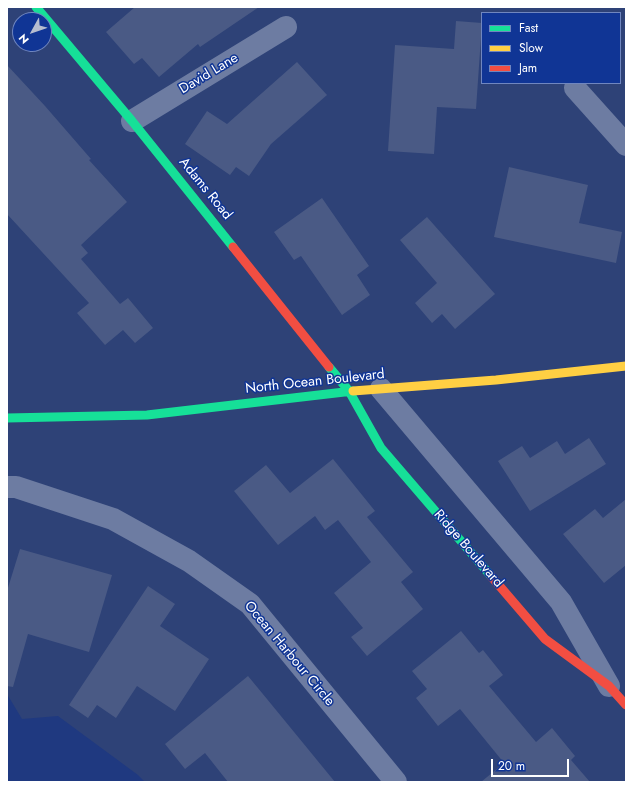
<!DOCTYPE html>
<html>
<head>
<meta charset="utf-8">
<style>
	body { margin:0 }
	#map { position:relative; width:633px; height:789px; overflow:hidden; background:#2e4277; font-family:Jost,sans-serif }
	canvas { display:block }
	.frame { position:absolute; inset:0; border:8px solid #fff; pointer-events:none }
	.legend { position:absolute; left:481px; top:12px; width:140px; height:72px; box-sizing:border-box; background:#103595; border:1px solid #7086bf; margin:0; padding:5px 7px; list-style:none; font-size:12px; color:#fff }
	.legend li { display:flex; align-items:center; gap:8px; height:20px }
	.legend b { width:20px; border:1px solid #7086bf }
	.north { position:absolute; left:12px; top:12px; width:40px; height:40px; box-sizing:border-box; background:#103595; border:1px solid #7086bf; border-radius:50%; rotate:230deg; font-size:11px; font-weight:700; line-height:16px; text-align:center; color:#fff }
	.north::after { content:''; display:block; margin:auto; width:14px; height:18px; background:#b6bdcf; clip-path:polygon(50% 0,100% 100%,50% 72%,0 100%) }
	.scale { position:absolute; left:491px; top:759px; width:78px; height:18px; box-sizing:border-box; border:2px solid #fff; border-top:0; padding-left:5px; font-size:12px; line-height:14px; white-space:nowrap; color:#fff; -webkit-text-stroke:3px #103595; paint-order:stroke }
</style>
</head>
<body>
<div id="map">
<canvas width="633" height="789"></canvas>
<div class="frame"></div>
<ul class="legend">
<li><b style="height:5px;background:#16e098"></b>Fast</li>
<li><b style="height:5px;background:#ffcf43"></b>Slow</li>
<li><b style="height:5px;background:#f24e42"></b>Jam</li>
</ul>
<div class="north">N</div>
<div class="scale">20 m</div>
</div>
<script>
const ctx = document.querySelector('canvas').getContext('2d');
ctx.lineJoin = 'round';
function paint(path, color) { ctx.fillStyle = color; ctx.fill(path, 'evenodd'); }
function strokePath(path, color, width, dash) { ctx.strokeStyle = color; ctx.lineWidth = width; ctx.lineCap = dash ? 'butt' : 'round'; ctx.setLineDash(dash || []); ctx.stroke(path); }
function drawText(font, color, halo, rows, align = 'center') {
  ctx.font = font + ' Jost,sans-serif'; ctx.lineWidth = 3; ctx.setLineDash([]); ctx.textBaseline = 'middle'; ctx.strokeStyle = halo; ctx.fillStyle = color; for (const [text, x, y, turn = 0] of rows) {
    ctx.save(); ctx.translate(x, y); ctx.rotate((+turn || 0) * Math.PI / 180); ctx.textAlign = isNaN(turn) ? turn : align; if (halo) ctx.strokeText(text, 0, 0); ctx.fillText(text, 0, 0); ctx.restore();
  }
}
const water = new Path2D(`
	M 7,694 L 22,719 L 58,716 L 138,775 L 145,782 L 7,782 Z`);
const building = new Path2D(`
	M 135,7 L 259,7 L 200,47 L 198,44 L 159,77 L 142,58 L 134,64 L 106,32 Z
	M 456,21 L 482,23 L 476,109 L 437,107 L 434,154 L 388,151 L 395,45 L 454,49 Z
	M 297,62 L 327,95 L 271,144 L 249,176 L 236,167 L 230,175 L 185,144 L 207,111 L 227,124 Z
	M 7,65 L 45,106 L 91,159 L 89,160 L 127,202 L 81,245 L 88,253 L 81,259 L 120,304 L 128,298 L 153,328 L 135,343 L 123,330 L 105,345 L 77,313 L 89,303 L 7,214 Z
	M 509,167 L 588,185 L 579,223 L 622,232 L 616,263 L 494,237 Z
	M 322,198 L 369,266 L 357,275 L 370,295 L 342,315 L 301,256 L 294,260 L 274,232 Z
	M 427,217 L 495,294 L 455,329 L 442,314 L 432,323 L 415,303 L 437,283 L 400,240 Z
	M 589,438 L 606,464 L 530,511 L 498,461 L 522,446 L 530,458 L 557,441 L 565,454 Z
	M 333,459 L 375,511 L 367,517 L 413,572 L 401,582 L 423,609 L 367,656 L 351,637 L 363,628 L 334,593 L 371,562 L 338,520 L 325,530 L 315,516 L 278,545 L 234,491 L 266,465 L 290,493 Z
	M 626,499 L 626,565 L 604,583 L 563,534 L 595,509 L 603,518 Z
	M 20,549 L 112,575 L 89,652 L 28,634 L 13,687 L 7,686 L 7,591 Z
	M 148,586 L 175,604 L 160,626 L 209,659 L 175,711 L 137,686 L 116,718 L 97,705 L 88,718 L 69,705 Z
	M 461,631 L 479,653 L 483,650 L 503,675 L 489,686 L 536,742 L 552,728 L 575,756 L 571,760 L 590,782 L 481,782 L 504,763 L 460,709 L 438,726 L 416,698 L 427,689 L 412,671 Z
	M 248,676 L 267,699 L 335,782 L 228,782 L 205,753 L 185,769 L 165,744 Z`);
const street = new Path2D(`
	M 575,88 L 626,145
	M 132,121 L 286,27
	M 381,389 L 561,602 L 609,686
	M 7,487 L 16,487 L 113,519 L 189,561 L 250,604 L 396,782`);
const fast = new Path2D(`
	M 36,7 L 132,121 L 233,247
	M 329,367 L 349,391 L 381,448 L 491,576
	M 7,418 L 147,415 L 353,391`);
const slow = new Path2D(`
	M 353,391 L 496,380 L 626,366`);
const jam = new Path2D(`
	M 233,247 L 329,367
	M 491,576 L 545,639 L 609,686 L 626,705`);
const streetNames = [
	["David Lane",209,74,-31],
	["Adams Road",205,189,51],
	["North Ocean Boulevard",315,382,-6],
	["Ridge Boulevard",468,549,49],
	["Ocean Harbour Circle",289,654,50]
];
paint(water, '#1f3980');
paint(building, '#4a5a85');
strokePath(street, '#6d7ca2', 22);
strokePath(fast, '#16e098', 9);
strokePath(slow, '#ffcf43', 9);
strokePath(jam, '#f24e42', 9);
drawText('14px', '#fff', '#103595', streetNames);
</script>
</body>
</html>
